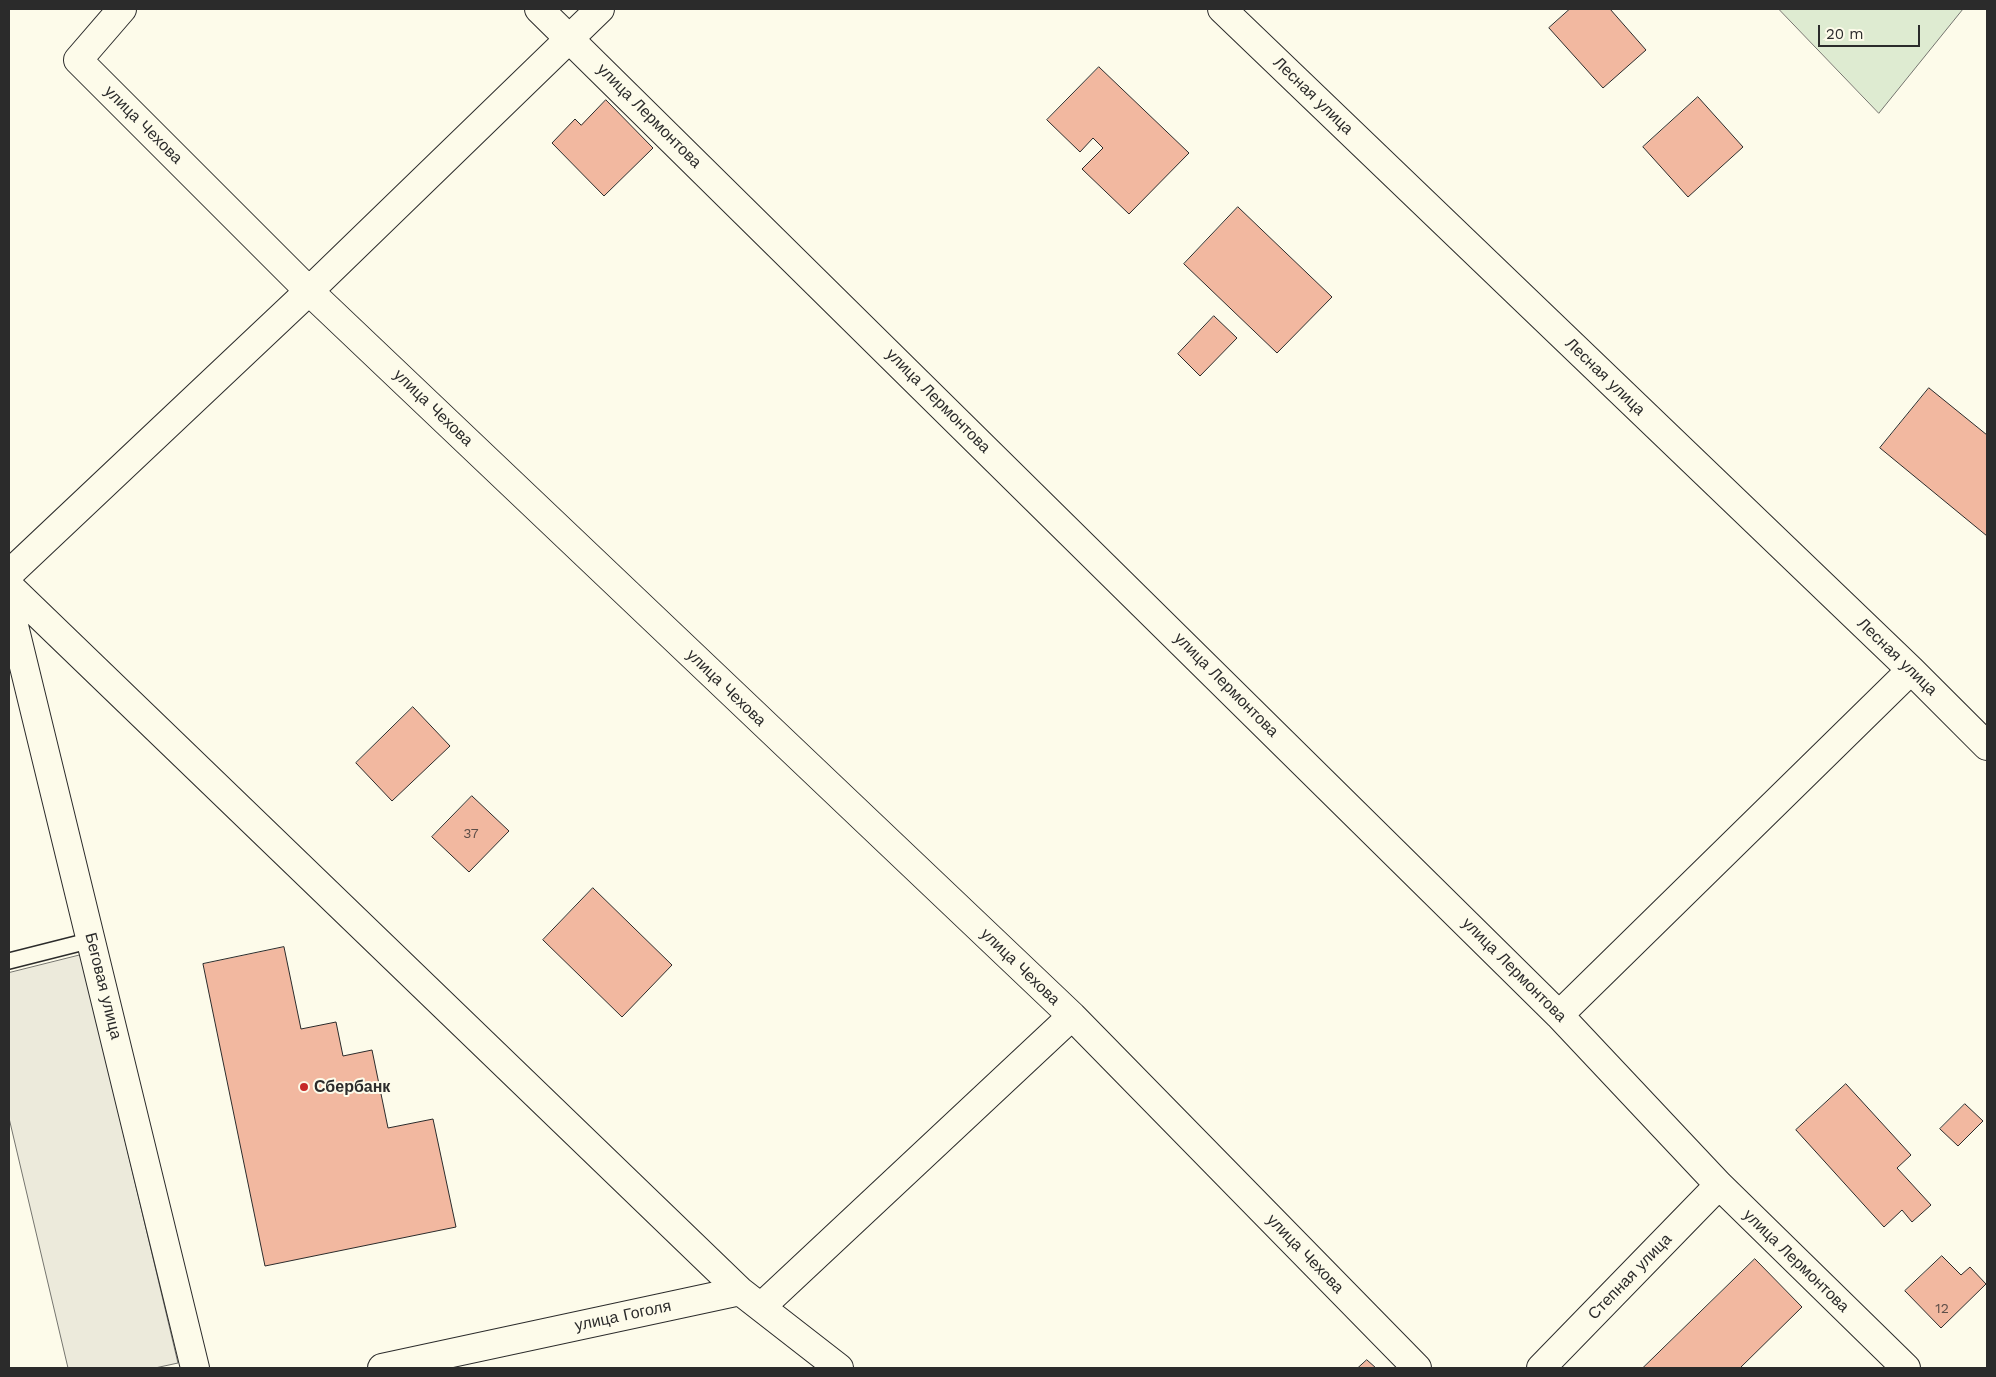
<!DOCTYPE html>
<html>
<head>
<meta charset="utf-8">
<style>
	body { margin:0 }
	#map { position:relative; width:1996px; height:1377px; overflow:hidden; background:#fdfbea; font-family:"Work Sans",sans-serif }
	canvas { display:block }
	.frame { position:absolute; inset:0; border:10px solid #2b2b2b; pointer-events:none }
	.scale { position:absolute; left:1818px; top:25px; width:102px; height:22px; box-sizing:border-box; border:2px solid #2b2b2b; border-top:0; padding-left:6px; font-size:15px; line-height:18px; white-space:nowrap; color:#2b2b2b; -webkit-text-stroke:4px #fdfbea; paint-order:stroke }
</style>
</head>
<body>
<div id="map">
<canvas width="1996" height="1377"></canvas>
<div class="frame"></div>
<div class="scale">20 m</div>
</div>
<script>
const ctx = document.querySelector('canvas').getContext('2d');
ctx.lineJoin = 'round';
function paint(path, color) { ctx.fillStyle = color; ctx.fill(path, 'evenodd'); }
function strokePath(path, color, width, dash) { ctx.strokeStyle = color; ctx.lineWidth = width; ctx.lineCap = dash ? 'butt' : 'round'; ctx.setLineDash(dash || []); ctx.stroke(path); }
function drawText(font, color, halo, rows, align = 'center') {
  ctx.font = font + ' "Work Sans",sans-serif'; ctx.lineWidth = 4; ctx.setLineDash([]); ctx.textBaseline = 'middle'; ctx.strokeStyle = halo; ctx.fillStyle = color; for (const [text, x, y, turn = 0] of rows) {
    ctx.save(); ctx.translate(x, y); ctx.rotate((+turn || 0) * Math.PI / 180); ctx.textAlign = isNaN(turn) ? turn : align; if (halo) ctx.strokeText(text, 0, 0); ctx.fillText(text, 0, 0); ctx.restore();
  }
}
const green = new Path2D(`
	M 1779,9 L 1963,9 L 1879,113 Z`);
const parking = new Path2D(`
	M 81,955 L 178,1363 L 155,1368 L 68,1368 L 9,1118 L 9,973 Z`);
const building = new Path2D(`
	M 1570,9 L 1610,9 L 1646,50 L 1603,88 L 1549,28 Z
	M 1099,67 L 1189,153 L 1129,214 L 1082,169 L 1103,148 L 1093,138 L 1080,152 L 1047,120 Z
	M 1698,97 L 1743,147 L 1688,197 L 1643,147 Z
	M 606,100 L 653,148 L 604,196 L 552,143 L 575,119 L 581,125 Z
	M 1238,207 L 1332,297 L 1277,353 L 1184,264 Z
	M 1214,316 L 1237,338 L 1200,376 L 1178,354 Z
	M 1929,388 L 1987,435 L 1987,536 L 1880,448 Z
	M 413,707 L 450,746 L 392,801 L 356,763 Z
	M 472,796 L 509,831 L 469,872 L 432,837 Z
	M 593,888 L 672,965 L 622,1017 L 543,940 Z
	M 284,947 L 301,1029 L 336,1022 L 343,1056 L 372,1050 L 388,1128 L 433,1119 L 456,1227 L 265,1266 L 203,964 Z
	M 1846,1084 L 1911,1155 L 1897,1168 L 1931,1205 L 1912,1222 L 1902,1210 L 1884,1227 L 1796,1130 Z
	M 1965,1104 L 1983,1121 L 1958,1146 L 1940,1129 Z
	M 1942,1256 L 1961,1275 L 1970,1267 L 1986,1284 L 1941,1328 L 1905,1291 Z
	M 1755,1259 L 1802,1307 L 1740,1368 L 1643,1368 Z
	M 1367,1360 L 1376,1368 L 1358,1368 Z`);
const service = new Path2D(`
	M 9,961 L 92,940`);
const minor = new Path2D(`
	M 122,9 L 78,60 L 309,291 L 1072,1016 L 1417,1368
	M 539,9 L 1559,1015 L 1719,1185 L 1906,1368
	M 1222,9 L 1911,670 L 1987,746
	M 9,574 L 309,291 L 600,9
	M 9,586 L 740,1291
	M 9,605 L 195,1368
	M 1559,1015 L 1911,670
	M 761,1307 L 1072,1016
	M 382,1368 L 740,1291 L 839,1368
	M 1541,1368 L 1719,1185`);
const markers = [
	[304,1087,5,"#c62828"]
];
const numberNames = [
	["37",471,834],
	["12",1942,1309]
];
const streetNames = [
	["Лесная улица",1313,96,44],
	["улица Лермонтова",649,116,45],
	["улица Чехова",143,125,45],
	["Лесная улица",1605,377,44],
	["улица Лермонтова",938,401,45],
	["улица Чехова",433,408,44],
	["Лесная улица",1897,657,44],
	["улица Лермонтова",1226,685,45],
	["улица Чехова",726,688,44],
	["улица Чехова",1020,967,44],
	["улица Лермонтова",1514,970,45],
	["Беговая улица",103,986,76],
	["улица Чехова",1305,1254,46],
	["улица Лермонтова",1796,1261,44],
	["Степная улица",1630,1277,-46],
	["улица Гоголя",623,1316,-12]
];
const poiNames = [
	["Сбербанк",314,1087]
];
paint(green, '#deebd1');
strokePath(green, '#74746e', 1);
paint(parking, '#eceadb');
strokePath(parking, '#74746e', 1);
paint(building, '#f2b8a0');
strokePath(building, '#2b2b2b', 1);
strokePath(service, '#2b2b2b', 18);
strokePath(minor, '#2b2b2b', 30);
strokePath(service, '#fdfbea', 15);
strokePath(minor, '#fdfbea', 28);
for (const [x, y, r, color] of markers) { const dot = new Path2D(); dot.arc(x, y, r, 0, 2 * Math.PI); ctx.fillStyle = color; ctx.fill(dot); strokePath(dot, '#fdfbea', 2); }
drawText('14px', '#5d4e48', null, numberNames);
drawText('16px', '#2b2b2b', '#fdfbea', streetNames);
drawText('bold 16px', '#2b2b2b', '#fdfbea', poiNames, 'left');
</script>
</body>
</html>
